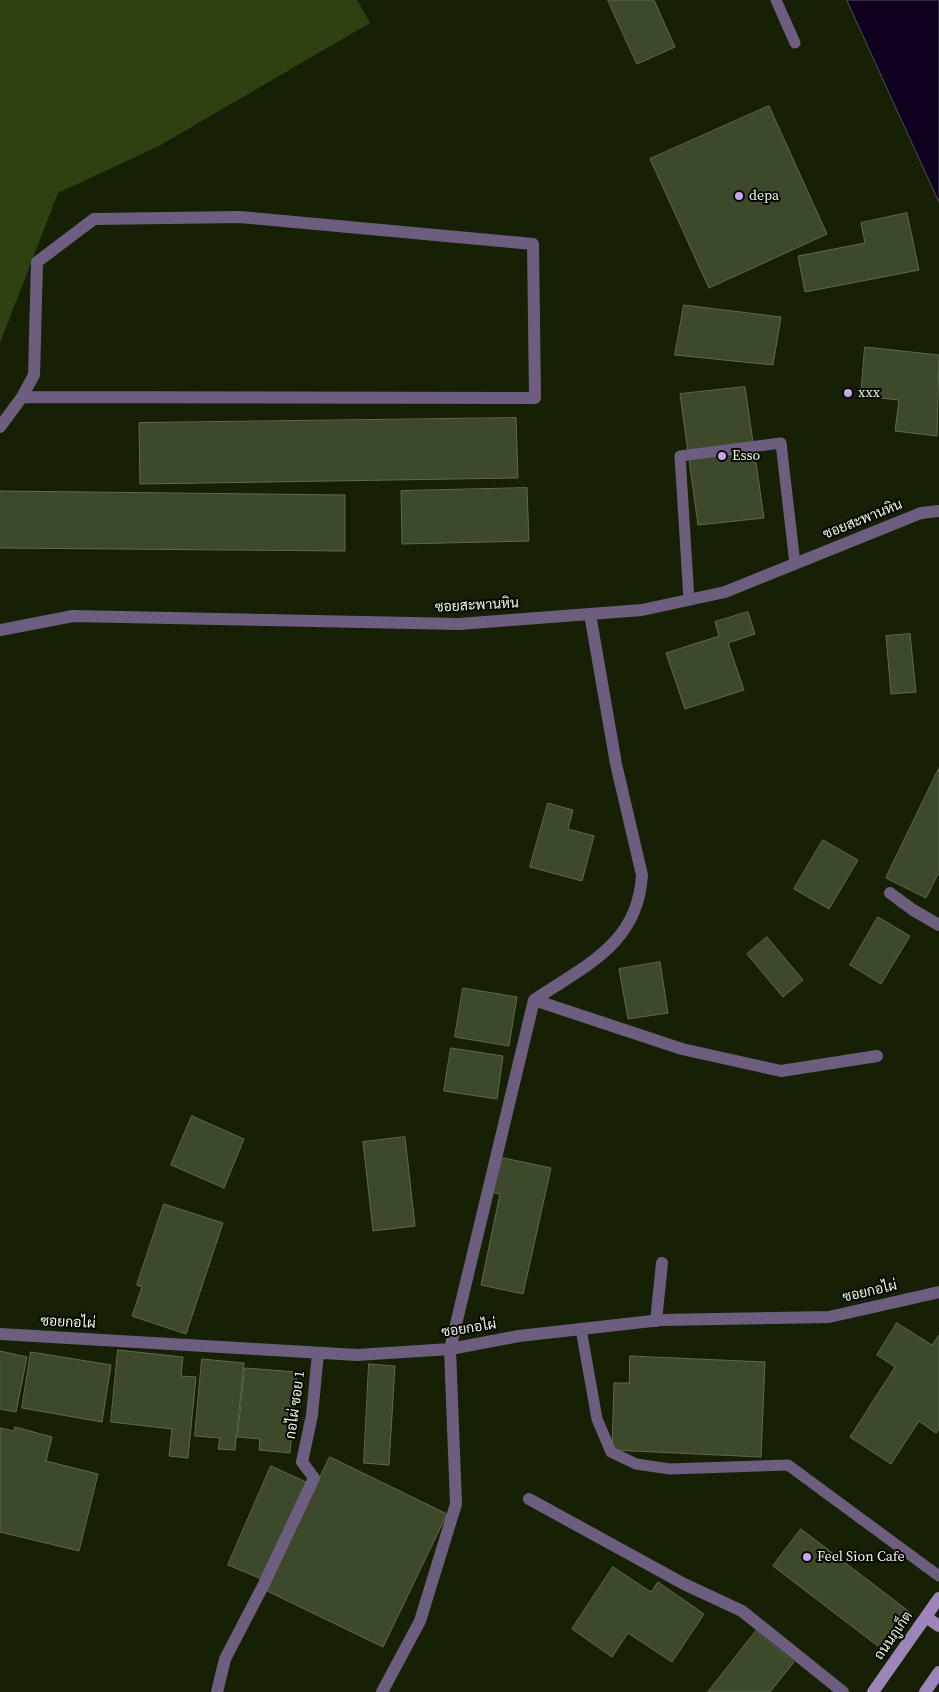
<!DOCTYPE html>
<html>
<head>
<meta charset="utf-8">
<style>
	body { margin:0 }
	canvas { display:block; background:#152004 }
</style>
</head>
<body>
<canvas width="939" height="1692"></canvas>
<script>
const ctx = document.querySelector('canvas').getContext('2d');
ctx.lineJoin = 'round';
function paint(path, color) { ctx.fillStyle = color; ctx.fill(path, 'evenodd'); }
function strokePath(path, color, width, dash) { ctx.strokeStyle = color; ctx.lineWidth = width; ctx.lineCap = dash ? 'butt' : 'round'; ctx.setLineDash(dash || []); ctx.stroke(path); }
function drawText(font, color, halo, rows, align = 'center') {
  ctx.font = font + ' "Source Serif 4",Sarabun,serif'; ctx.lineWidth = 4; ctx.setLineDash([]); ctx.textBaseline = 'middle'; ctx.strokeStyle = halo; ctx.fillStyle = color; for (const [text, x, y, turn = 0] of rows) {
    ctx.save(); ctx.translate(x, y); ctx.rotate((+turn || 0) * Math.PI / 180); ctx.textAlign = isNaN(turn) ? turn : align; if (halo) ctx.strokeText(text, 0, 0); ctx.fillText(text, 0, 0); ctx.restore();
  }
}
const green = new Path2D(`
	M 0,0 L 357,0 L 370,23 L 159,146 L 58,193 L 0,343 Z`);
const water = new Path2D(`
	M 847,0 L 939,0 L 939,202 Z`);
const building = new Path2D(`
	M 608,0 L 654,0 L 675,47 L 637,64 Z
	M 769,106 L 827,234 L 709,288 L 650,159 Z
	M 907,213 L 919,270 L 805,292 L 798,256 L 865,243 L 861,223 Z
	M 684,305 L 781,317 L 773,365 L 675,355 Z
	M 865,347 L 939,355 L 937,436 L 895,431 L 899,400 L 861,396 Z
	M 745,387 L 764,518 L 698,525 L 680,394 Z
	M 516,418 L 518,478 L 140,484 L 139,423 Z
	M 527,488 L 529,541 L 402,544 L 401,491 Z
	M 0,491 L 345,495 L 345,551 L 0,548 Z
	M 748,612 L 755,634 L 728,643 L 744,690 L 685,709 L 666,653 L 719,636 L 715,622 Z
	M 910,634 L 916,692 L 891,694 L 886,636 Z
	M 939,768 L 939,872 L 926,898 L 886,878 Z
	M 548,803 L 573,810 L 568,829 L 594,836 L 582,881 L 530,867 Z
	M 823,840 L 858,860 L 829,909 L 794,889 Z
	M 878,917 L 910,936 L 881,984 L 850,965 Z
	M 767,937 L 803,980 L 783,997 L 747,954 Z
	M 660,962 L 668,1013 L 628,1019 L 619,969 Z
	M 463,988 L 517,997 L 509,1046 L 455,1037 Z
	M 451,1048 L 503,1056 L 497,1099 L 444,1091 Z
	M 192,1116 L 244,1139 L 224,1188 L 171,1165 Z
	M 405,1137 L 415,1226 L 373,1231 L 363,1142 Z
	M 499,1157 L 551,1168 L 523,1294 L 481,1285 L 500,1194 L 491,1192 Z
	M 164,1204 L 223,1223 L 186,1334 L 132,1316 L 142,1287 L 137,1285 Z
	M 897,1323 L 932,1345 L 939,1335 L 939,1429 L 936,1433 L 919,1421 L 891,1464 L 850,1437 L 895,1367 L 877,1355 Z
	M 118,1350 L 183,1357 L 181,1376 L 196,1377 L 188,1458 L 169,1456 L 172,1429 L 111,1422 Z
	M 0,1351 L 27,1357 L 16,1412 L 0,1409 Z
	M 31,1352 L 111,1365 L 102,1422 L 22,1408 Z
	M 630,1356 L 765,1362 L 761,1457 L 612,1450 L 614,1383 L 629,1383 Z
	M 202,1359 L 244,1363 L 235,1450 L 218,1449 L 220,1438 L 195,1436 Z
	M 369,1364 L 395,1366 L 389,1465 L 364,1463 Z
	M 245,1368 L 297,1372 L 290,1453 L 259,1450 L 260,1439 L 238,1437 Z
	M 15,1427 L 52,1437 L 46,1461 L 98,1474 L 79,1551 L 0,1532 L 0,1428 L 14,1431 Z
	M 330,1457 L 447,1514 L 383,1647 L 265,1590 Z
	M 271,1466 L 306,1482 L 264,1580 L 228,1565 Z
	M 801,1529 L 911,1613 L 883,1650 L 773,1566 Z
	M 613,1567 L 651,1592 L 658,1582 L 704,1614 L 672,1662 L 628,1633 L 612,1657 L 572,1629 Z
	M 756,1631 L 794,1662 L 770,1692 L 708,1692 Z`);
const lane = new Path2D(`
	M 776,0 L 795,43
	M 689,600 L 680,456 L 781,443 L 795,564
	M 581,1329 L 597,1419 L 611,1452 L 636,1464 L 670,1469 L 788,1465 L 939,1576`);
const street = new Path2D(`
	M 0,427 L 22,397 L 34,375 L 37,262 L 94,219 L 240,217 L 533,244 L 535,398 L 22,397
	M 0,630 L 73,616 L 459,624 L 642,610 L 725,592 L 921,513 L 939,511
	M 890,893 L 913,910 L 939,925
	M 534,1000 C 586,965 638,944 642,875 L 616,764 L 590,614
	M 656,1321 L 662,1263
	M 0,1334 L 357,1355 L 450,1349 L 519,1336 L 661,1320 L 829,1317 L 939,1292
	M 529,1499 L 684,1584 L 742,1611 L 843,1692
	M 217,1692 L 225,1659 L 263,1586 L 314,1478 L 302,1462 L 312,1415 L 318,1353
	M 382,1692 L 420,1621 L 456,1504 L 450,1349 L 534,1000 L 682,1049 L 781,1071 L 877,1056`);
const secondary = new Path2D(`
	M 926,1617 L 939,1626
	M 873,1692 L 939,1598
	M 925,1692 L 939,1672`);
const markers = [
	[739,196,5,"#c8a6ef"],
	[848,393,5,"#c8a6ef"],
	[722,456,5,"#c8a6ef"],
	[807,1557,5,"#c8a6ef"]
];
const poiNames = [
	["depa",749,196],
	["xxx",858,393],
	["Esso",732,456],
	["Feel Sion Cafe",817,1557]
];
const streetNames = [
	["ซอยสะพานหิน",863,520,-22],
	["ซอยสะพานหิน",477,606,-3],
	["ซอยกอไผ่",870,1292,-13],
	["ซอยกอไผ่",68,1323,3],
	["ซอยกอไผ่",469,1329,-9],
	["กอไผ่ ซอย 1",296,1405,-82],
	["ถนนภูเก็ต",894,1636,-55]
];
paint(green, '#2f4111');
paint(water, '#0f001f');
strokePath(water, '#524a5a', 1);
paint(building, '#3d492b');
strokePath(building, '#5d6a4b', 1);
strokePath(lane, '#6d5e80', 11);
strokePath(street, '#6d5e80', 12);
strokePath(secondary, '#9d84ba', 12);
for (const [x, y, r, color] of markers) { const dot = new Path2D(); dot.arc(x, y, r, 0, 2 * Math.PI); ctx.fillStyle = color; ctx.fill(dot); strokePath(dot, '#040801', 2); }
drawText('14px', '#edf5e3', '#040801', poiNames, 'left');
drawText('14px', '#edf5e3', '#040801', streetNames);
</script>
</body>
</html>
